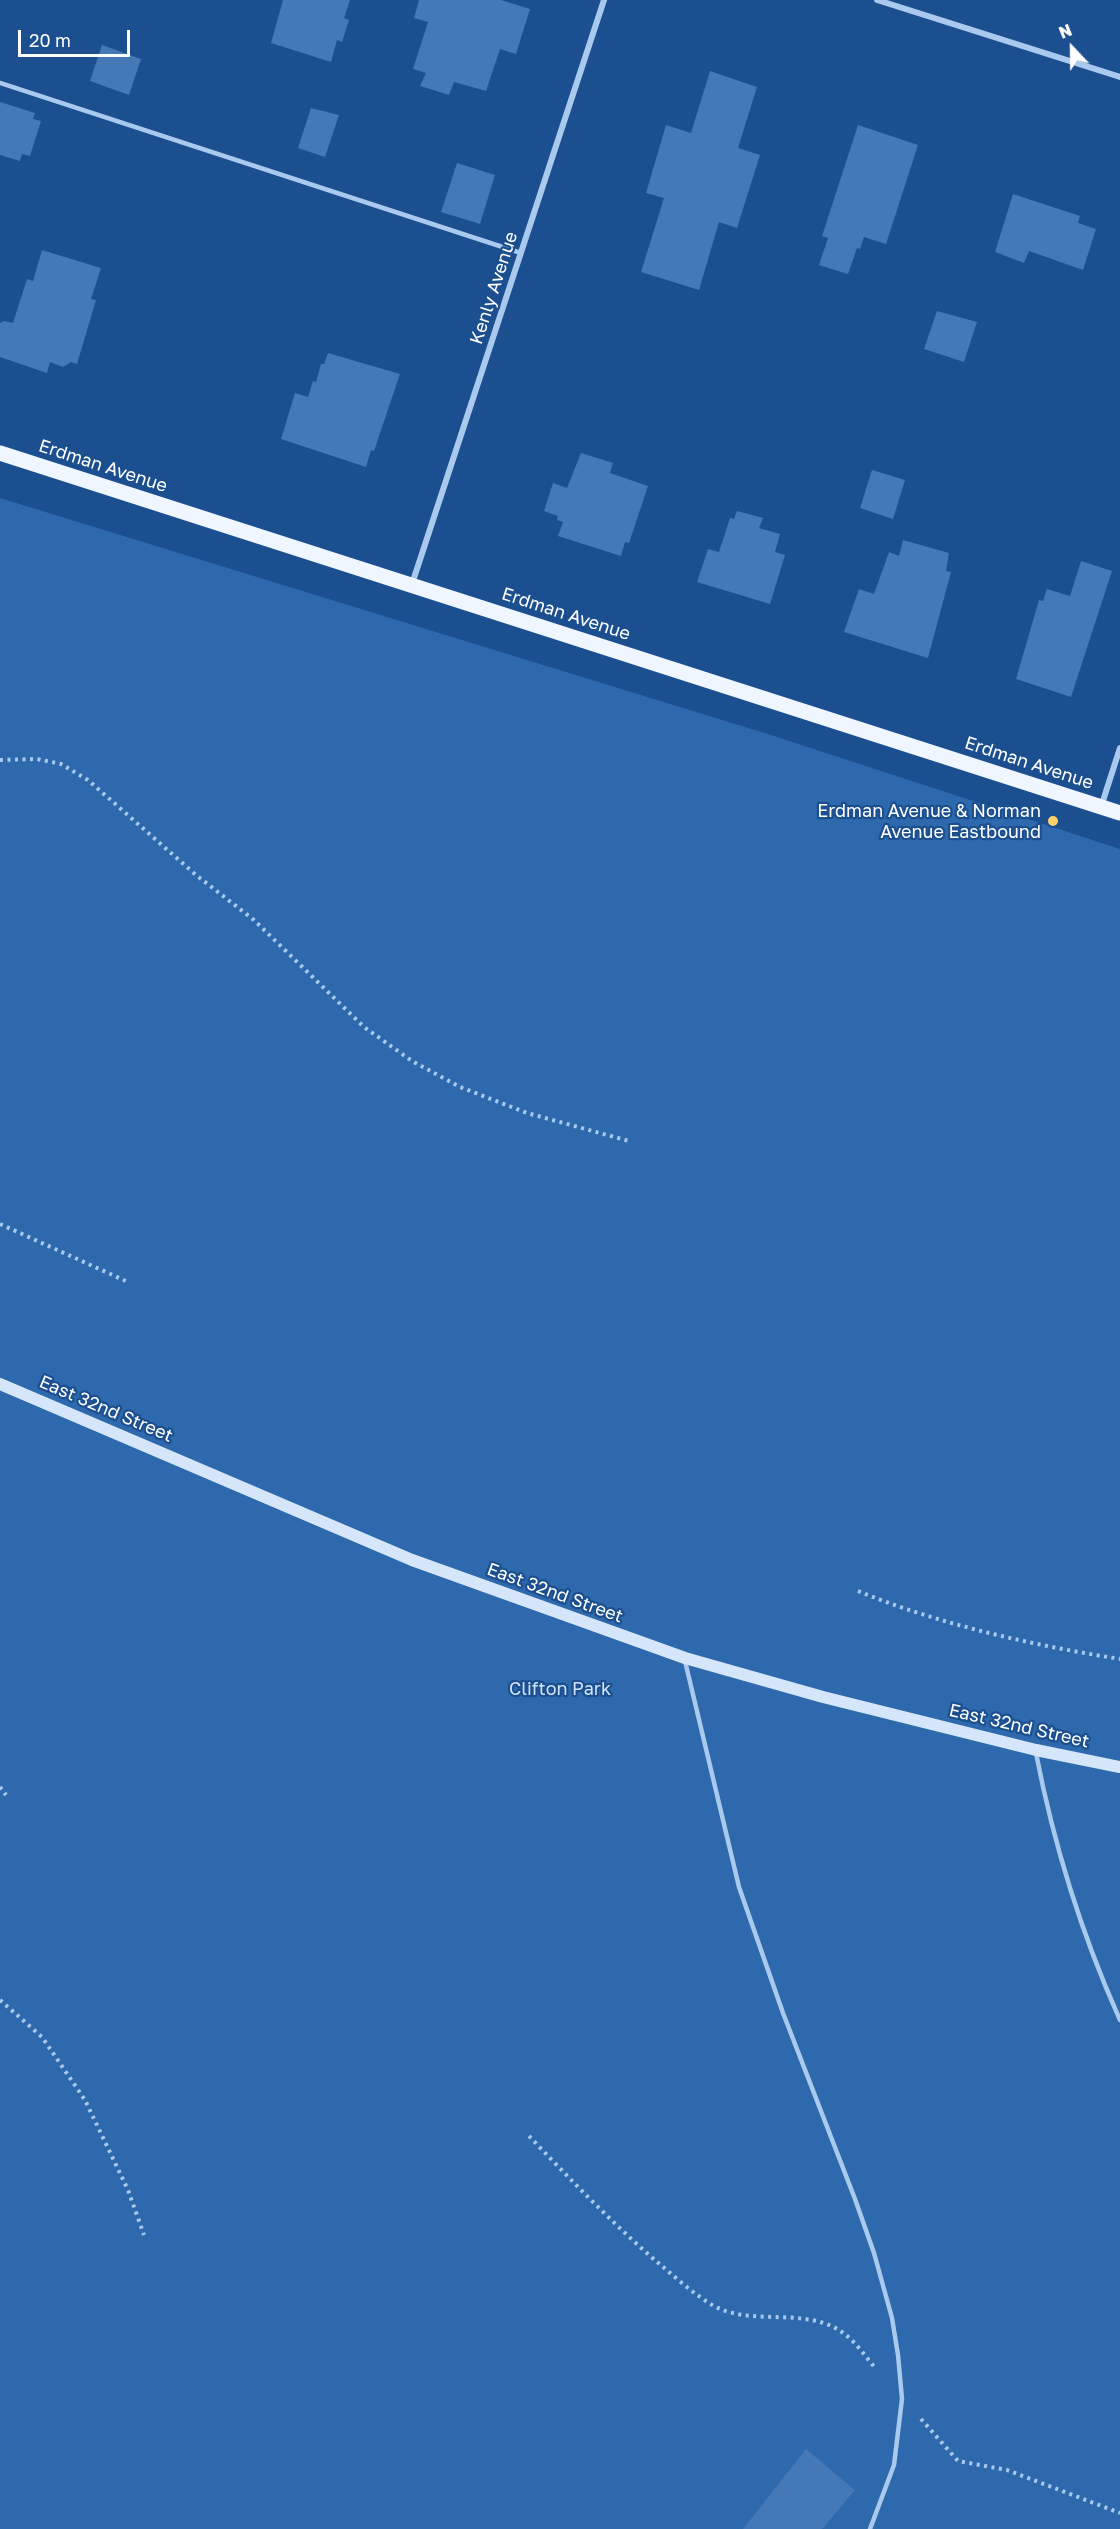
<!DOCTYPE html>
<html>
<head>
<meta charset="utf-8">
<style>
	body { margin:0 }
	#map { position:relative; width:1120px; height:2529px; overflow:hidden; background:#1b4f8f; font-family:"Golos Text",sans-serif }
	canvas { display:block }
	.north { position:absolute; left:1042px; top:18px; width:60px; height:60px; -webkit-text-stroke:4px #1b4f8f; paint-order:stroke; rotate:338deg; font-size:16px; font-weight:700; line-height:24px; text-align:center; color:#fff }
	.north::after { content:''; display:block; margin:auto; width:21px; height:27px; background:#fff; clip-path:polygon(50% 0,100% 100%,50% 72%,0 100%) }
	.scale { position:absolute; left:18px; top:30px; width:112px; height:27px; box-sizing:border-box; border:3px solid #fff; border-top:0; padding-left:8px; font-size:18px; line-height:21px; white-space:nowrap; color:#fff; -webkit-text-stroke:4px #1b4f8f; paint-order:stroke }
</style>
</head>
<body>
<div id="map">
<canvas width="1120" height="2529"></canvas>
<div class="north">N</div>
<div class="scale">20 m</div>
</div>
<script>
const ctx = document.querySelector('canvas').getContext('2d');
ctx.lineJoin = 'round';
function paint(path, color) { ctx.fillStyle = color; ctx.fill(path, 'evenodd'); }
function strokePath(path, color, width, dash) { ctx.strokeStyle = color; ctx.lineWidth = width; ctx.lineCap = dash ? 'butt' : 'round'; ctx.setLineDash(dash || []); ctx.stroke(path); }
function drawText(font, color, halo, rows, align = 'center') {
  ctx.font = font + ' "Golos Text",sans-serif'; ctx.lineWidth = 4.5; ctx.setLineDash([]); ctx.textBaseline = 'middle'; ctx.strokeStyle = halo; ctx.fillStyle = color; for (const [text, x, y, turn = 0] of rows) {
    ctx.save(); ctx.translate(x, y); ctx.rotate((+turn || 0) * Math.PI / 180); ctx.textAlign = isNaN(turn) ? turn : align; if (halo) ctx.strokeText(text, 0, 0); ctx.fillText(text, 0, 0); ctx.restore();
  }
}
const green = new Path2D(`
	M 0,498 L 771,735 L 1120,849 L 1120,2529 L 0,2529 Z`);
const building = new Path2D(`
	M 283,0 L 350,0 L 344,18 L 349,20 L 342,42 L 337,40 L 331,62 L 271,43 Z
	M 419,0 L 501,0 L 530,9 L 516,54 L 500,49 L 486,91 L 454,82 L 449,95 L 420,86 L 426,73 L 413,69 L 428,22 L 414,18 Z
	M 102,45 L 141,59 L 129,95 L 90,81 Z
	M 710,71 L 757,87 L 738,148 L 760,155 L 737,228 L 719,222 L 699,290 L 641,272 L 664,198 L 646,193 L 666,125 L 691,133 Z
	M 0,102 L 35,113 L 33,119 L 41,121 L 30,156 L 22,154 L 20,161 L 0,155 Z
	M 311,108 L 339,115 L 325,157 L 298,148 Z
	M 858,125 L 918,145 L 886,244 L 864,237 L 860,249 L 857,248 L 848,274 L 819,265 L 828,238 L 822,236 Z
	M 457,163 L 495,175 L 480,224 L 441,212 Z
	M 1013,194 L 1080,216 L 1078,223 L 1096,229 L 1083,270 L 1029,251 L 1024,263 L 995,252 Z
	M 42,250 L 101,268 L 91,299 L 96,300 L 77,364 L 71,362 L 63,367 L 50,362 L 47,373 L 0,357 L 0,323 L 4,321 L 13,323 L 27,279 L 33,281 Z
	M 937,311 L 977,322 L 964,362 L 924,349 Z
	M 328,353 L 400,374 L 374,451 L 371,450 L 366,467 L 281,439 L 295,393 L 308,397 L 313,381 L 316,382 L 321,364 L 324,364 Z
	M 581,453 L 613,463 L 610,473 L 648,486 L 629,543 L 625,542 L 621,556 L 558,536 L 563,522 L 557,520 L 558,516 L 544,511 L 553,483 L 567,488 Z
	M 872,470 L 905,480 L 893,519 L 860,508 Z
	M 737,511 L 763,518 L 759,528 L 780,534 L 775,552 L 785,555 L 770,604 L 697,582 L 708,549 L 719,552 L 730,518 L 734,519 Z
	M 903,540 L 949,553 L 946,571 L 951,572 L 928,658 L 844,632 L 859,589 L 874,594 L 889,552 L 899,556 Z
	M 1081,561 L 1112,571 L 1071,697 L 1016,679 L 1039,600 L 1043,601 L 1047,589 L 1070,596 Z
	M 806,2449 L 855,2490 L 822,2529 L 743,2529 Z`);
const path = new Path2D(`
	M 0,760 L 37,759 L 61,764 L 88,780 L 196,875 L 254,920 L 364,1027 L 412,1061 L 460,1087 L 527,1113 L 629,1141
	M 0,1224 L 128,1282
	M 858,1591 C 941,1625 1032,1645 1120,1659
	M 0,1787 L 6,1795
	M 0,2000 L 42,2037 L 85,2100 L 128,2190 L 144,2235
	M 529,2136 C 570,2179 611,2222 656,2261 C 674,2276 693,2294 714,2306 C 753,2327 804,2306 842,2332 C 854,2340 866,2357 876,2369
	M 921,2419 L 958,2461 L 1007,2470 L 1120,2513`);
const lane = new Path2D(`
	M 0,83 L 521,253
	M 685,1661 L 739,1887 L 783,2013 L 855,2199 L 874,2253 L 892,2318 L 898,2355 L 902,2399 L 894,2465 L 870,2529
	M 1036,1753 C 1054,1846 1081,1933 1120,2020`);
const street = new Path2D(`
	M 877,0 L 1120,77
	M 412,584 L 604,0
	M 1101,807 L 1120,748`);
const secondary = new Path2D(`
	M 0,1384 L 412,1560 L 685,1658 L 823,1697 L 1036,1750 L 1120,1767`);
const primary = new Path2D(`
	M 0,453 L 1120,813`);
const markers = [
	[1053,821,6,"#ffd166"]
];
const streetNames = [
	["Kenly Avenue",494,288,-72],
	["Erdman Avenue",103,466,18],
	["Erdman Avenue",566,614,18],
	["Erdman Avenue",1029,763,18],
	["East 32nd Street",106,1409,23],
	["East 32nd Street",555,1593,20],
	["East 32nd Street",1019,1726,13]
];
const poiNames = [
	["Erdman Avenue & Norman",1041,811],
	["Avenue Eastbound",1041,832]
];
const parkNames = [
	["Clifton Park",560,1689]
];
paint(green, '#2e69ad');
paint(building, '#4478b7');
strokePath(path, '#a9c9ee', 4, [3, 4.5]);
strokePath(lane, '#a9c9ee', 4.5);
strokePath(street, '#a9c9ee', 6);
strokePath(secondary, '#d6e6fa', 12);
strokePath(primary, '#f0f6ff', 15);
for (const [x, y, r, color] of markers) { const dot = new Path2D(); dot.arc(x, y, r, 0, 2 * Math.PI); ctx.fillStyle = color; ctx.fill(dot); strokePath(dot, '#1b4f8f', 2); }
drawText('18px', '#fff', '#1b4f8f', streetNames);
drawText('18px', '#fff', '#1b4f8f', poiNames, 'right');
drawText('18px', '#cfe3fa', '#1b4f8f', parkNames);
</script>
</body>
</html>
